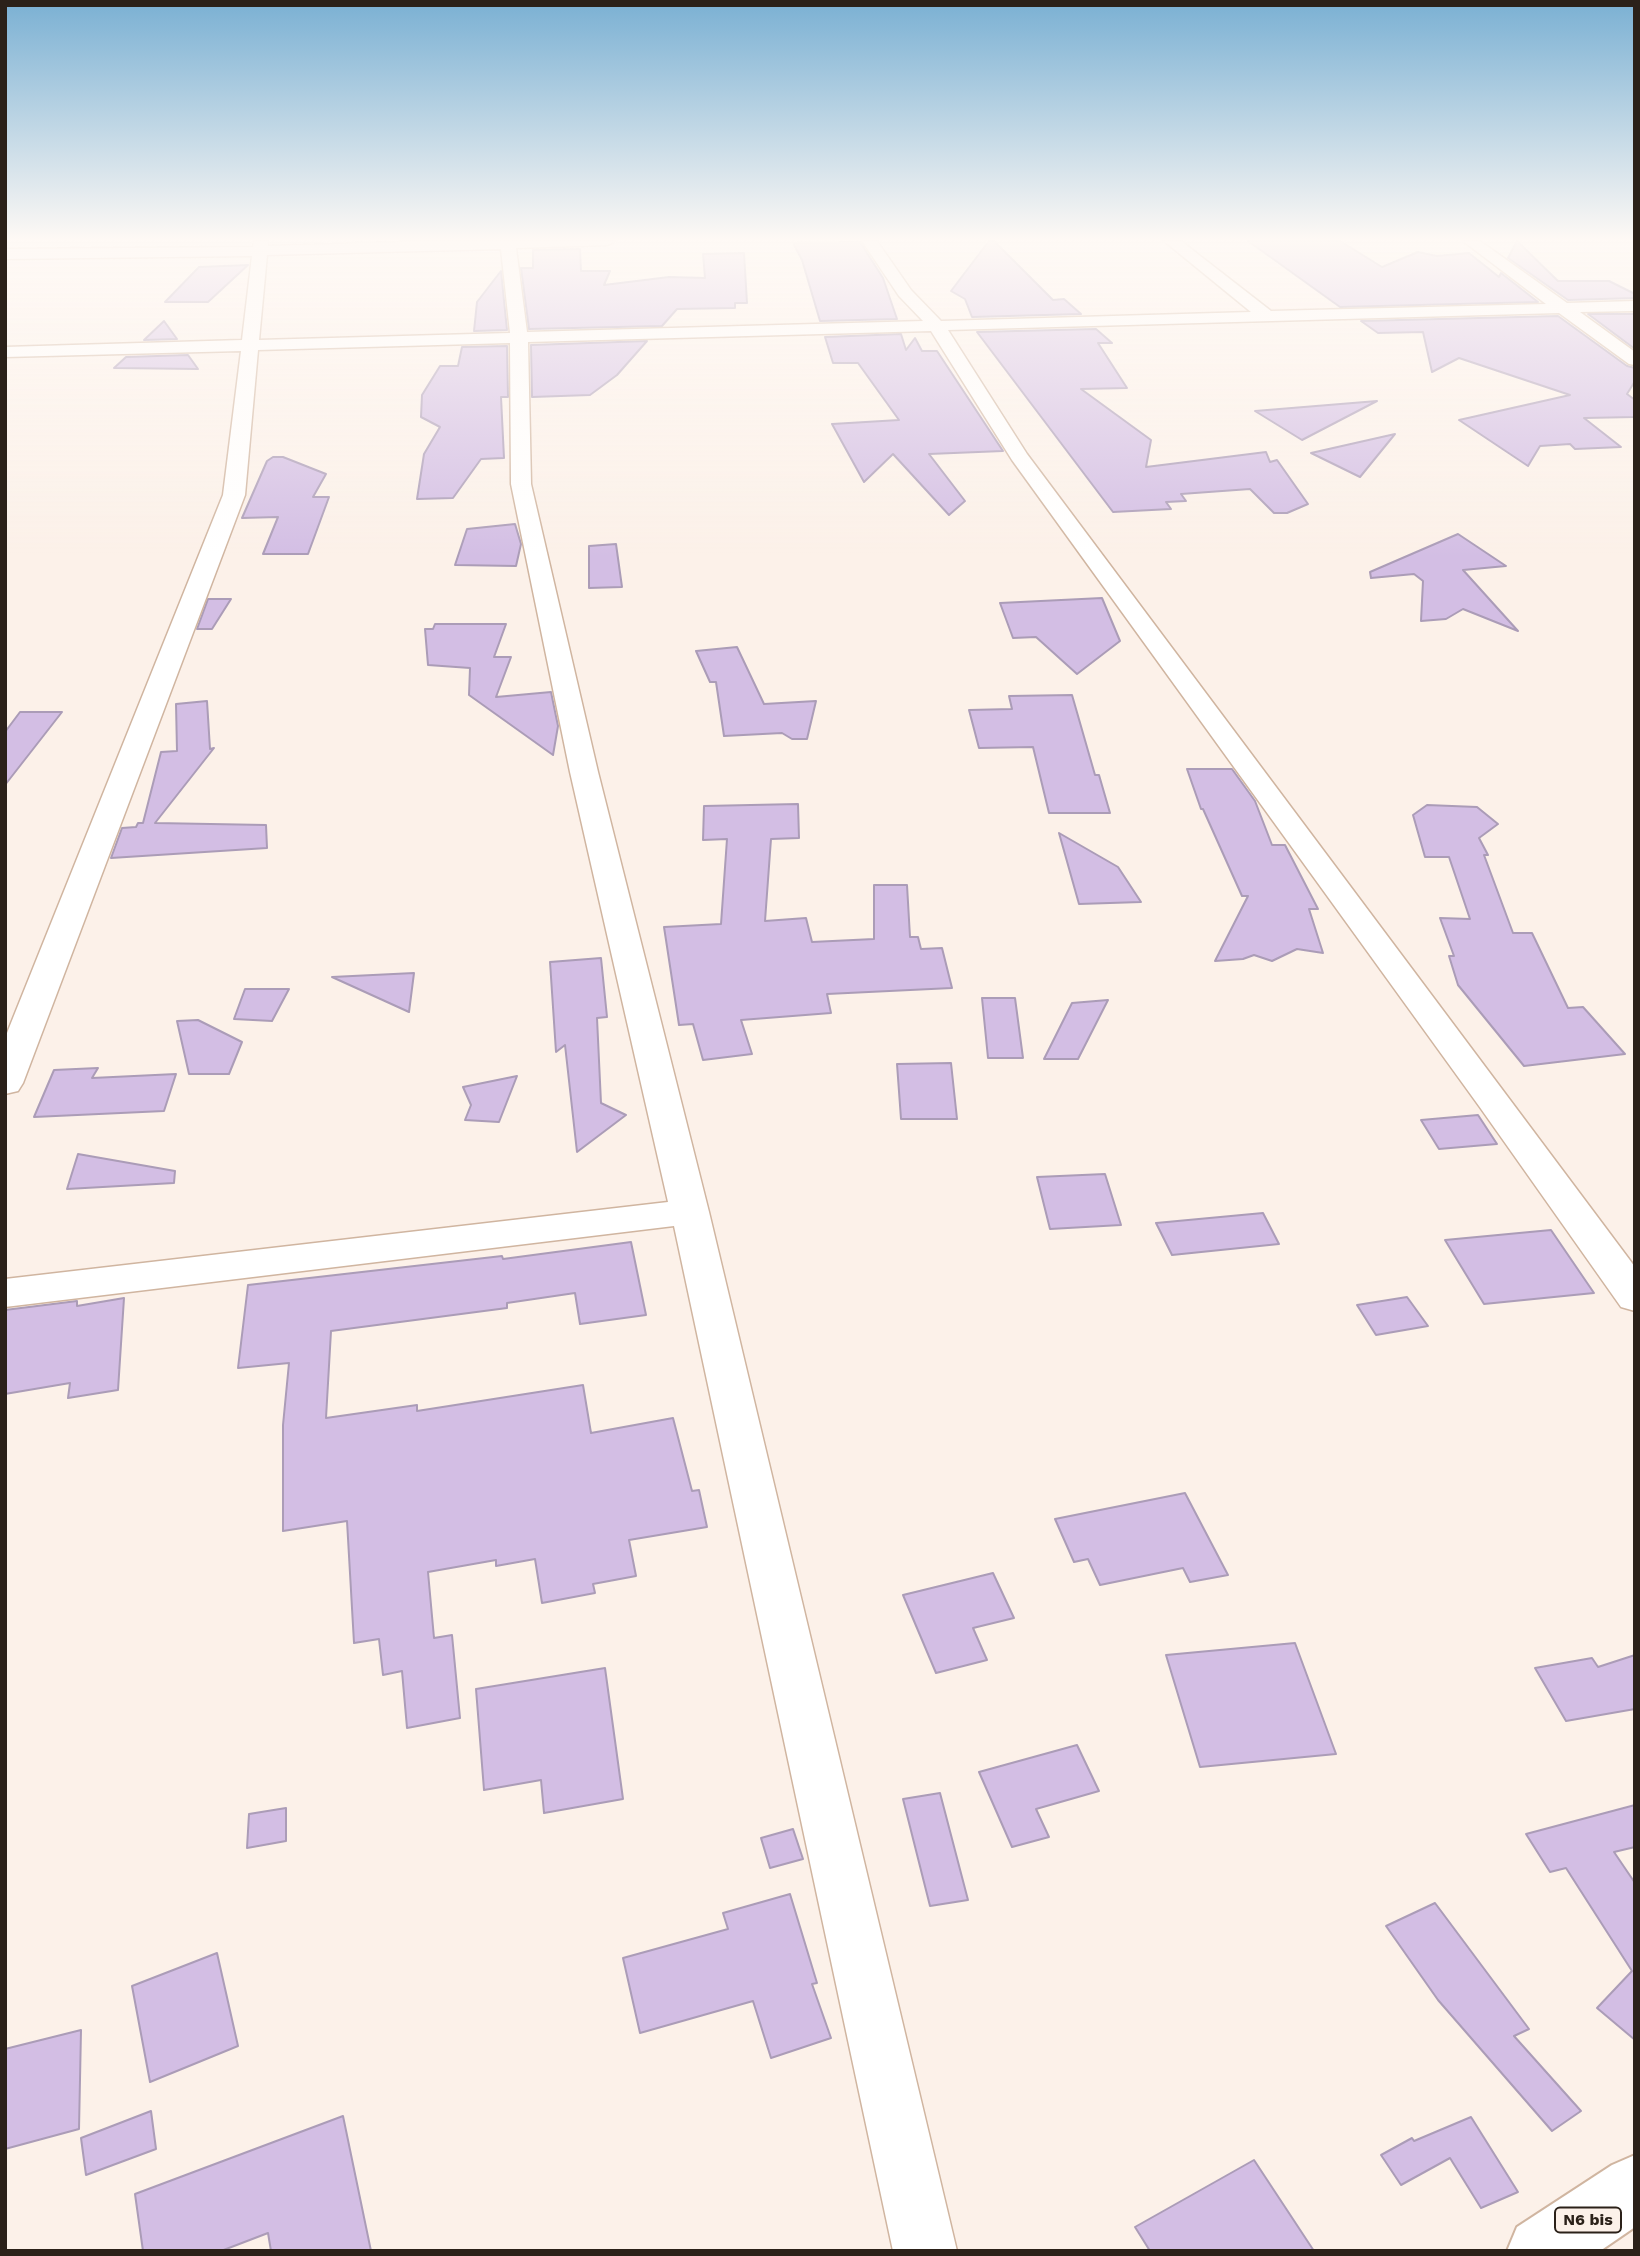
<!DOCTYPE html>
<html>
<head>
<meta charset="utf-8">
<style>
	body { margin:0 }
	#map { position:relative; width:1640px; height:2256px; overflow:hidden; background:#fcf1e9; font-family:"Work Sans",sans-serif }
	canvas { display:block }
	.frame { position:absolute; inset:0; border:7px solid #2b2119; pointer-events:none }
</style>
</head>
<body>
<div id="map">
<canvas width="1640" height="2256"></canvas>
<div class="frame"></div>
</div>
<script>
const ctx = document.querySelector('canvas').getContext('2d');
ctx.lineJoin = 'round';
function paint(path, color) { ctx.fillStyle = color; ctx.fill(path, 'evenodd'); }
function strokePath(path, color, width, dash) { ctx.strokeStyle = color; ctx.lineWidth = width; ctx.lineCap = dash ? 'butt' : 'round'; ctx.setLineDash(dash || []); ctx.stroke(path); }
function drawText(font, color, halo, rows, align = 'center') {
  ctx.font = font + ' "Work Sans",sans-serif'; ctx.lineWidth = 7; ctx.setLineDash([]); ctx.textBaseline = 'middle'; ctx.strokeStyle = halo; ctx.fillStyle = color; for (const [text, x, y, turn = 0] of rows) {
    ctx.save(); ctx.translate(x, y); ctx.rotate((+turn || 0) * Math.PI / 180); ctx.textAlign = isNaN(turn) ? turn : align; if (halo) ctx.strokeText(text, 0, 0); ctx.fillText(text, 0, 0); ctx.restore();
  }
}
const building = new Path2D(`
	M 989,241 L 994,241 L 1053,300 L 1064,299 L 1081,314 L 972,317 L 965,299 L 951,291 Z
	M 1248,241 L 1340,241 L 1382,267 L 1418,252 L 1437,256 L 1469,253 L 1499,277 L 1501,273 L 1538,302 L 1340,307 Z
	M 1517,241 L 1558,281 L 1609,281 L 1635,294 L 1635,298 L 1568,300 L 1508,258 Z
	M 860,242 L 883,278 L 897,319 L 820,321 L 802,260 L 793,243 Z
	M 580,249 L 581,271 L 610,271 L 604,285 L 669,277 L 705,278 L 703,254 L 744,253 L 747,303 L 735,303 L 735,308 L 677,309 L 662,326 L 529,329 L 521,268 L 533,268 L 533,250 Z
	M 248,265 L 208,302 L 165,302 L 199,267 Z
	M 501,271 L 507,330 L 474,331 L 477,302 Z
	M 1588,314 L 1635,314 L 1635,349 Z
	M 1558,316 L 1627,366 L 1635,368 L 1635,381 L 1627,394 L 1635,400 L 1635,417 L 1584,418 L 1621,447 L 1575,449 L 1570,444 L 1540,446 L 1528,466 L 1459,420 L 1570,395 L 1459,358 L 1432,372 L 1423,332 L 1378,333 L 1361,321 Z
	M 164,321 L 177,339 L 144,340 Z
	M 1096,329 L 1112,343 L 1098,343 L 1127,388 L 1081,389 L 1151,440 L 1146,467 L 1266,452 L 1270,462 L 1277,460 L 1308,504 L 1287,513 L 1274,513 L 1250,489 L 1181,494 L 1186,501 L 1166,502 L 1171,509 L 1113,512 L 977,332 Z
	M 901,334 L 906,350 L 915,338 L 922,351 L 937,351 L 1003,451 L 929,454 L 965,501 L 949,515 L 893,454 L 864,482 L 832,424 L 899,420 L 858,363 L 833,363 L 825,337 Z
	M 647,341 L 617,375 L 590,395 L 532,397 L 531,345 Z
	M 507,346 L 508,397 L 501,397 L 504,458 L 481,459 L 453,498 L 417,499 L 424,454 L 440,427 L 421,417 L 422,395 L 440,366 L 458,366 L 462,347 Z
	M 188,355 L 198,369 L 114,368 L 126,357 Z
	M 1377,401 L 1302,440 L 1255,411 Z
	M 1395,434 L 1360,477 L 1311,453 Z
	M 273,457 L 283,457 L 326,474 L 313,497 L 329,497 L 308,554 L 263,554 L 278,517 L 242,518 L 267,461 Z
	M 515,524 L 521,544 L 516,566 L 455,565 L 467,529 Z
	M 1458,534 L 1506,566 L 1463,570 L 1518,631 L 1463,609 L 1446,619 L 1421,621 L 1423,581 L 1414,574 L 1371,578 L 1370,572 Z
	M 616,544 L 622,587 L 589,588 L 589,546 Z
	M 1102,598 L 1120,641 L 1077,674 L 1036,637 L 1013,638 L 1000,603 Z
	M 208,599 L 231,599 L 212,629 L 197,629 Z
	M 435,624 L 506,624 L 494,657 L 511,657 L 496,697 L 551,692 L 558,726 L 553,755 L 469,695 L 470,668 L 428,665 L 425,629 L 433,629 Z
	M 737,647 L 764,704 L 816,701 L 807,739 L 792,739 L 782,733 L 724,736 L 716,682 L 710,682 L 696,651 Z
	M 1072,695 L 1095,775 L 1099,775 L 1110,813 L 1049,813 L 1033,747 L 979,748 L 969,710 L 1012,709 L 1009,696 Z
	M 207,701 L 210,749 L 214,748 L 155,823 L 266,825 L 267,848 L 111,858 L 122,828 L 136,827 L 138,823 L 143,823 L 161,752 L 177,751 L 176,704 Z
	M 20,712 L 62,712 L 5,785 L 5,732 Z
	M 1187,769 L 1232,769 L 1255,801 L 1272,845 L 1285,845 L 1318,909 L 1309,909 L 1323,953 L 1297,949 L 1272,961 L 1254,955 L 1243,959 L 1215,961 L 1248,896 L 1242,896 L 1203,809 L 1201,809 Z
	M 798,804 L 799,838 L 771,839 L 765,921 L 806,918 L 812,942 L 874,939 L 874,885 L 907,885 L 910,937 L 918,937 L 921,949 L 942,948 L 952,988 L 827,994 L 831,1013 L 741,1020 L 752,1054 L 703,1060 L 693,1024 L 679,1025 L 664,927 L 721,924 L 727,839 L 703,840 L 704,806 Z
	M 1427,805 L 1477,807 L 1498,824 L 1479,838 L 1488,855 L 1484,855 L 1513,933 L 1532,933 L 1568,1008 L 1583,1007 L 1625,1054 L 1524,1066 L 1458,985 L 1449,956 L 1454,956 L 1440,918 L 1470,919 L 1449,857 L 1425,857 L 1413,815 Z
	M 1059,833 L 1118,867 L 1141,902 L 1079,904 Z
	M 601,958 L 607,1017 L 597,1018 L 601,1103 L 626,1115 L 577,1152 L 565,1045 L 556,1052 L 550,962 Z
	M 414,973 L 409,1012 L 332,977 Z
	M 245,989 L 289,989 L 272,1021 L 234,1019 Z
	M 982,998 L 1015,998 L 1023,1058 L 988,1058 Z
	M 1108,1000 L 1078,1059 L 1044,1059 L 1072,1003 Z
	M 198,1020 L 242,1042 L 229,1074 L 189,1074 L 177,1021 Z
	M 951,1063 L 957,1119 L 901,1119 L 897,1064 Z
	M 98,1068 L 92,1078 L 176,1074 L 164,1111 L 34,1117 L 54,1070 Z
	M 517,1076 L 499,1122 L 465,1120 L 471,1105 L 463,1087 Z
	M 1478,1115 L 1497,1144 L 1439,1149 L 1421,1120 Z
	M 78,1154 L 175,1171 L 174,1183 L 67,1189 Z
	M 1105,1174 L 1121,1225 L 1050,1229 L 1037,1177 Z
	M 1263,1213 L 1279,1244 L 1172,1255 L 1156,1223 Z
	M 1551,1230 L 1594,1293 L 1484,1304 L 1445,1240 Z
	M 631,1242 L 646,1315 L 580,1324 L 575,1293 L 507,1303 L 507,1308 L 331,1331 L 326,1418 L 417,1405 L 417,1411 L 583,1385 L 591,1433 L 673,1418 L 692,1491 L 699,1490 L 707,1527 L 629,1540 L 636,1576 L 593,1584 L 595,1593 L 542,1603 L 535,1559 L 496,1566 L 496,1560 L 428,1572 L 434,1638 L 452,1635 L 460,1718 L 407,1728 L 402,1671 L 383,1675 L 379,1639 L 354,1643 L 347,1521 L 283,1531 L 283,1425 L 289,1363 L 238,1368 L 248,1285 L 502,1256 L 503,1259 Z
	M 1407,1297 L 1428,1326 L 1376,1335 L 1357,1305 Z
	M 124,1298 L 118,1390 L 68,1398 L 70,1383 L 5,1394 L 5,1310 L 77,1301 L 77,1306 Z
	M 1185,1493 L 1228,1575 L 1190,1582 L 1183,1568 L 1100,1585 L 1088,1559 L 1074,1562 L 1055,1519 Z
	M 993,1573 L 1014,1618 L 973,1628 L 987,1660 L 936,1673 L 903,1595 Z
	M 1295,1643 L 1336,1754 L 1200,1767 L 1166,1655 Z
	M 1635,1655 L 1635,1709 L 1566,1721 L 1535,1668 L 1592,1658 L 1598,1667 Z
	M 605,1668 L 623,1799 L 544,1813 L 541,1780 L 484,1790 L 476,1689 Z
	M 1077,1745 L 1099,1791 L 1036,1809 L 1049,1837 L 1012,1847 L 979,1772 Z
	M 940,1793 L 968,1900 L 930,1906 L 903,1799 Z
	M 1635,1805 L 1635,1847 L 1614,1852 L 1635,1883 L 1635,2040 L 1597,2008 L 1632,1971 L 1566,1868 L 1550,1872 L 1526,1834 Z
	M 286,1808 L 286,1841 L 247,1848 L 249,1814 Z
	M 793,1829 L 803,1859 L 770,1868 L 761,1838 Z
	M 790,1894 L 817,1983 L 812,1984 L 831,2038 L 771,2058 L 753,2001 L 640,2033 L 623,1958 L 728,1929 L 723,1913 Z
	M 1435,1903 L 1529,2029 L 1514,2036 L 1581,2111 L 1552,2131 L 1438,2000 L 1386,1926 Z
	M 217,1953 L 238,2046 L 150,2082 L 132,1986 Z
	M 81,2030 L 79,2129 L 5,2149 L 5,2049 Z
	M 151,2111 L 156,2149 L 86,2175 L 81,2138 Z
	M 343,2116 L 371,2251 L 271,2251 L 268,2233 L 221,2251 L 143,2251 L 135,2194 Z
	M 1471,2117 L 1518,2192 L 1481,2208 L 1450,2158 L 1401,2185 L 1381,2155 L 1412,2138 L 1414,2141 Z
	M 1254,2160 L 1314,2251 L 1150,2251 L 1135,2227 Z`);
const minor = new Path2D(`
	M 254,241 L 268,241 L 268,246 L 438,241 L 615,241 L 608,245 L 516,248 L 527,332 L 923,321 L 899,296 L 862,241 L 877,241 L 911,290 L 941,321 L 1251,312 L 1164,241 L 1181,241 L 1271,311 L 1546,304 L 1463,241 L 1480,241 L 1567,303 L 1635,301 L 1635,311 L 1580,312 L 1635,352 L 1635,365 L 1629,364 L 1559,313 L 948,330 L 1027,454 L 1635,1267 L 1635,1311 L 1621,1307 L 1479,1106 L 1012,460 L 931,331 L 528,342 L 531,484 L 598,772 L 709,1212 L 957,2251 L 893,2251 L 674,1226 L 5,1307 L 5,1279 L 668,1202 L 570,772 L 511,484 L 510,343 L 258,350 L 245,495 L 23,1083 L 18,1091 L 5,1094 L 5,1038 L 223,495 L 241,351 L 5,357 L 5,347 L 242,340 L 252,256 L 5,259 L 5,249 L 253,247 ZM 501,249 L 510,333 L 259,340 L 267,255 Z`);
const trunk = new Path2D(`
	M 1635,2155 L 1635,2227 L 1600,2251 L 1507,2251 L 1517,2227 L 1612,2165 Z`);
const shields = [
	[1588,2220,66]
];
const shieldNames = [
	["N6 bis",1588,2220]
];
paint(building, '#d3bee4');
strokePath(building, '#ab9cb7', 2);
strokePath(minor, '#d0b5a0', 3);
strokePath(trunk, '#d0b5a0', 4);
paint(minor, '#fff');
paint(trunk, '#fff');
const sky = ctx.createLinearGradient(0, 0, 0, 557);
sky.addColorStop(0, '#7ab0d3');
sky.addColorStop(0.43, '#fef9f5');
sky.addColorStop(1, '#fef9f500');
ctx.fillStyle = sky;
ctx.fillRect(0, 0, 1640, 557);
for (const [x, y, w] of shields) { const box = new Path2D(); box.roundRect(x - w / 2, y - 12.5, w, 25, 5); ctx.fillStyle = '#fcf1e9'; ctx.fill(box); strokePath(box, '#2b2119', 2); }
drawText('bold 16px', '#2b2119', null, shieldNames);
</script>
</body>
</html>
